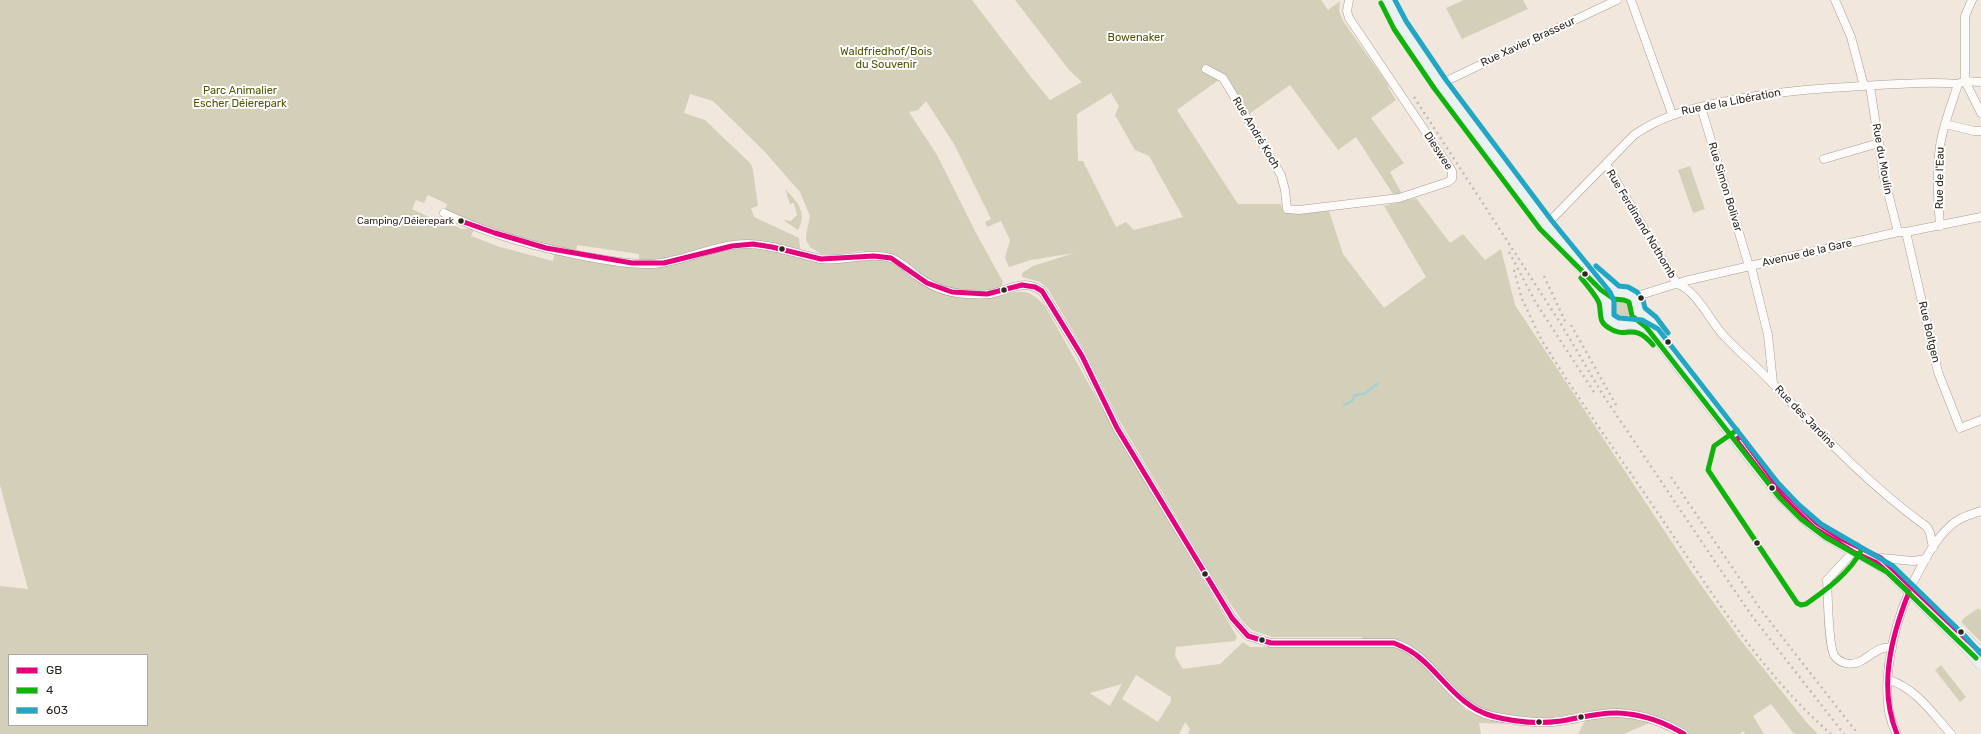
<!DOCTYPE html>
<html>
<head>
<meta charset="utf-8">
<style>
	body { margin:0 }
	#map { position:relative; width:1981px; height:734px; overflow:hidden; background:#f2e7dc; font-family:Rubik,sans-serif }
	canvas { display:block }
	.legend { position:absolute; left:8px; top:654px; width:140px; height:72px; box-sizing:border-box; background:#fff; border:1px solid #aba9a5; margin:0; padding:5px 7px; list-style:none; font-size:12px; color:#2e271f }
	.legend li { display:flex; align-items:center; gap:8px; height:20px }
	.legend b { width:20px; border:1px solid #aba9a5 }
</style>
</head>
<body>
<div id="map">
<canvas width="1981" height="734"></canvas>
<ul class="legend">
<li><b style="height:5px;background:#e5007d"></b>GB</li>
<li><b style="height:5px;background:#10b30b"></b>4</li>
<li><b style="height:5px;background:#21a6c4"></b>603</li>
</ul>
</div>
<script>
const ctx = document.querySelector('canvas').getContext('2d');
ctx.lineJoin = 'round';
function paint(path, color) { ctx.fillStyle = color; ctx.fill(path, 'evenodd'); }
function strokePath(path, color, width, dash) { ctx.strokeStyle = color; ctx.lineWidth = width; ctx.lineCap = dash ? 'butt' : 'round'; ctx.setLineDash(dash || []); ctx.stroke(path); }
function drawText(font, color, halo, rows, align = 'center') {
  ctx.font = font + ' Rubik,sans-serif'; ctx.lineWidth = 4; ctx.setLineDash([]); ctx.textBaseline = 'middle'; ctx.strokeStyle = halo; ctx.fillStyle = color; for (const [text, x, y, turn = 0] of rows) {
    ctx.save(); ctx.translate(x, y); ctx.rotate((+turn || 0) * Math.PI / 180); ctx.textAlign = isNaN(turn) ? turn : align; if (halo) ctx.strokeText(text, 0, 0); ctx.fillText(text, 0, 0); ctx.restore();
  }
}
const green = new Path2D(`
	M 0,0 L 972,0 L 1031,77 L 1050,100 L 1082,82 L 1069,70 L 1015,0 L 1321,0 L 1328,10 L 1340,1 L 1339,11 L 1343,21 L 1387,83 L 1389,89 L 1396,100 L 1371,118 L 1404,163 L 1390,172 L 1402,194 L 1393,194 L 1356,137 L 1338,150 L 1290,85 L 1249,114 L 1224,76 L 1177,110 L 1238,204 L 1281,204 L 1282,209 L 1299,212 L 1329,211 L 1343,254 L 1384,308 L 1426,277 L 1384,206 L 1416,198 L 1450,243 L 1463,234 L 1485,260 L 1501,249 L 1515,305 L 1691,571 L 1739,638 L 1807,723 L 1818,734 L 1794,734 L 1771,704 L 1753,716 L 1764,734 L 1745,734 L 1743,731 L 1740,734 L 1684,734 L 1656,720 L 1624,734 L 1578,734 L 1587,717 L 1523,720 L 1516,724 L 1479,723 L 1481,734 L 1188,734 L 1190,729 L 1185,722 L 1179,734 L 0,734 L 0,586 L 28,589 L 0,485 ZM 1111,93 L 1119,106 L 1115,115 L 1135,150 L 1149,156 L 1183,217 L 1134,230 L 1126,222 L 1116,227 L 1083,161 L 1078,161 L 1077,114 ZM 690,94 L 713,101 L 764,151 L 800,192 L 810,216 L 806,235 L 806,240 L 810,247 L 821,254 L 831,255 L 863,251 L 867,256 L 821,259 L 801,255 L 799,238 L 754,217 L 751,208 L 758,206 L 753,170 L 751,164 L 705,120 L 684,113 ZM 926,101 L 954,144 L 991,219 L 985,222 L 987,227 L 1001,221 L 1010,240 L 1005,258 L 1009,267 L 1031,260 L 1074,253 L 1033,266 L 1022,273 L 1022,277 L 1040,282 L 1048,289 L 1086,353 L 1118,418 L 1215,581 L 1243,622 L 1252,630 L 1272,637 L 1362,637 L 1362,643 L 1406,646 L 1473,709 L 1467,711 L 1413,656 L 1405,650 L 1392,646 L 1250,647 L 1243,642 L 1220,664 L 1183,669 L 1175,656 L 1176,647 L 1235,641 L 1237,637 L 1114,429 L 1045,306 C 1026,284 1016,293 990,297 L 990,290 L 1002,286 L 1003,282 L 976,233 L 937,155 L 909,112 L 918,110 ZM 428,195 L 447,204 L 440,222 L 412,209 L 416,200 L 424,203 ZM 448,215 L 555,251 L 553,261 L 500,247 L 471,236 L 474,229 L 461,229 L 445,221 ZM 577,245 L 639,254 L 639,264 L 576,254 ZM 9,655 L 147,655 L 147,725 L 9,725 ZM 1136,675 L 1171,697 L 1171,701 L 1158,722 L 1122,699 ZM 1122,684 L 1110,706 L 1091,694 L 1090,693 Z
	M 1464,0 L 1523,0 L 1528,9 L 1462,39 L 1446,8 Z
	M 1690,166 L 1705,209 L 1693,213 L 1678,170 Z
	M 785,189 C 797,201 808,213 798,230 L 783,220 L 791,221 L 797,215 L 794,203 L 790,204 Z
	M1613 309a9 9 0 1 1 18 0a9 9 0 1 1-18 0Z
	M 1979,608 L 1981,612 L 1981,642 L 1961,622 L 1965,617 Z
	M 1941,665 L 1966,697 L 1960,702 L 1935,670 Z`);
const stream = new Path2D(`
	M 1344,405 L 1352,401 L 1355,395 L 1364,394 L 1378,383`);
const minor = new Path2D(`
	M 1631,0 L 1672,114
	M 1835,0 L 1851,37 L 1864,86
	M 1972,0 L 1965,16 L 1965,81 L 1981,113
	M 1206,69 L 1223,78 L 1281,175 L 1285,190 L 1287,209 L 1299,210 L 1399,198 L 1448,182 L 1452,179 L 1452,171 L 1349,18 L 1347,11 L 1349,0
	M 1960,83 L 1965,81 L 1981,82
	M 1440,84 L 1617,0
	M 1870,86 L 1884,177 L 1898,232
	M 1701,107 L 1749,266
	M 1945,124 L 1974,131 L 1981,131
	M 1824,159 L 1879,143
	M 1606,164 L 1677,284
	M 444,213 C 492,236 542,249 594,258 C 613,261 632,265 652,264 C 684,262 714,244 747,244 C 771,244 797,254 821,259 C 844,262 869,251 891,258 C 900,261 908,269 916,275 C 931,287 947,293 966,294 C 974,294 983,295 990,294 C 1011,290 1022,278 1042,291 L 1082,356 L 1117,428 L 1232,618 L 1248,636 L 1271,643 L 1394,643 C 1434,654 1449,706 1492,716 C 1511,720 1533,723 1552,722 C 1575,720 1596,712 1618,713 C 1642,714 1664,722 1684,734
	M 1546,225 L 1634,135 C 1661,116 1690,109 1722,102 C 1774,91 1826,88 1879,85 C 1905,84 1932,81 1958,84
	M 1940,226 C 1938,199 1936,173 1940,146 C 1943,125 1952,104 1958,84
	M 1906,232 L 1938,372 L 1960,428 L 1981,420
	M 1751,266 L 1768,335 L 1773,383
	M 1677,284 C 1696,289 1711,323 1725,337 C 1740,353 1758,367 1773,384 C 1822,435 1869,485 1927,527 L 1930,533 L 1933,548
	M 1634,297 L 1685,281 L 1898,232 L 1906,232 L 1981,217
	M 1856,546 L 1853,552 L 1827,580 C 1828,595 1828,644 1834,655 C 1839,663 1850,666 1859,662 C 1870,657 1879,645 1892,648
	M 1881,558 L 1913,561 L 1926,559
	M 1911,586 C 1923,564 1936,534 1958,520 C 1965,516 1973,514 1981,511
	M 1889,680 C 1916,688 1933,714 1951,734
	M 1897,734 C 1876,698 1893,628 1909,592`);
const major = new Path2D(`
	M 1387,0 L 1400,25 L 1440,84 L 1546,225 L 1600,291 L 1607,302
	M 1590,269 L 1617,293
	M1606 309a16 16 0 1 1 32 0a16 16 0 1 1-32 0Z
	M 1638,312 L 1651,322 L 1659,333
	M 1629,323 L 1639,325 L 1653,334 L 1773,488 C 1791,508 1810,527 1833,540 C 1852,552 1872,558 1889,572 L 1960,641 L 1981,665
	M 1965,637 L 1981,653`);
const rail = new Path2D(`
	M 1414,97 L 1561,324 L 1603,395 L 1722,572 L 1752,616 L 1844,734
	M 1509,252 L 1536,303 L 1594,392
	M 1514,270 L 1522,299 L 1541,339 C 1580,402 1624,463 1666,525 C 1715,598 1764,676 1831,734
	M 1544,276 L 1565,321
	M 1571,325 L 1616,405
	M 1671,477 L 1761,610 L 1858,734`);
const bus1 = new Path2D(`
	M 461,221 L 495,233 L 546,248 L 632,263 L 664,263 L 732,246 L 753,244 L 772,247 L 821,259 L 874,256 L 891,258 L 927,283 L 952,292 L 987,294 L 1022,285 L 1035,287 L 1042,291 L 1082,356 L 1117,428 L 1232,618 L 1248,636 L 1271,643 L 1394,643 C 1404,647 1412,651 1420,658 C 1444,678 1460,707 1492,716 C 1514,722 1539,724 1561,721 C 1580,718 1599,712 1618,713 C 1642,714 1664,722 1684,734
	M 1897,734 C 1878,688 1891,637 1909,592 L 1877,563 L 1853,552 L 1814,528 L 1773,488 L 1736,440 L 1741,436 L 1777,485 L 1817,523 L 1840,538 L 1881,558 L 1981,653`);
const bus2 = new Path2D(`
	M 1381,3 L 1394,29 L 1434,88 L 1540,229 L 1601,290 L 1614,299 L 1624,300 L 1629,302 L 1632,316 L 1646,327 L 1779,497 L 1801,519 L 1825,537 L 1887,572 L 1976,658
	M 1581,278 C 1586,284 1597,297 1599,303 C 1602,313 1597,321 1609,328 C 1626,340 1633,321 1653,345
	M 1737,430 L 1714,446 L 1708,470 L 1797,603 L 1801,605 L 1806,604 C 1826,590 1851,572 1862,549`);
const bus3 = new Path2D(`
	M 1395,0 L 1406,21 L 1446,80 L 1552,221 L 1610,292 L 1614,301 L 1614,315 L 1619,318 L 1642,320 L 1658,329 L 1778,483 L 1799,505 L 1821,524 L 1893,566 L 1965,636 L 1981,654
	M 1596,266 L 1619,286 L 1628,287 L 1637,292 L 1643,300 L 1645,308 L 1656,317 L 1668,333`);
const markers = [
	[461,221,3.5,"#2e271f"],
	[782,249,3.5,"#2e271f"],
	[1585,274,3.5,"#2e271f"],
	[1004,290,3.5,"#2e271f"],
	[1641,298,3.5,"#2e271f"],
	[1668,342,3.5,"#2e271f"],
	[1772,488,3.5,"#2e271f"],
	[1757,543,3.5,"#2e271f"],
	[1205,574,3.5,"#2e271f"],
	[1961,632,3.5,"#2e271f"],
	[1262,640,3.5,"#2e271f"],
	[1581,717,3.5,"#2e271f"],
	[1539,722,3.5,"#2e271f"]
];
const busNames = [
	["Camping/Déierepark",454,221]
];
const parkNames = [
	["Bowenaker",1136,38],
	["Waldfriedhof/Bois",886,52],
	["du Souvenir",886,65],
	["Parc Animalier",240,91],
	["Escher Déierepark",240,104]
];
const streetNames = [
	["Rue Xavier Brasseur",1528,42,-25],
	["Rue de la Libération",1731,102,-11],
	["Rue André Koch",1256,133,59],
	["Dieswee",1438,151,57],
	["Rue du Moulin",1882,159,80],
	["Rue de l'Eau",1940,178,-89],
	["Rue Simon Bolivar",1725,187,73],
	["Rue Ferdinand Nothomb",1641,224,59],
	["Avenue de la Gare",1807,253,-13],
	["Rue Boltgen",1929,332,77],
	["Rue des Jardins",1805,417,46]
];
paint(green, '#d3cfb9');
strokePath(stream, '#a8d0d4', 2.5);
strokePath(minor, '#a79f96', 9);
strokePath(major, '#ccc7c1', 11);
strokePath(minor, '#fdfbfa', 8);
strokePath(major, '#ebf1f1', 10);
strokePath(rail, '#bebcb9', 2.5, [2, 4]);
strokePath(bus1, '#e5007d', 5);
strokePath(bus2, '#10b30b', 5);
strokePath(bus3, '#21a6c4', 5);
for (const [x, y, r, color] of markers) { const dot = new Path2D(); dot.arc(x, y, r, 0, 2 * Math.PI); ctx.fillStyle = color; ctx.fill(dot); strokePath(dot, '#fff', 1.5); }
drawText('10px', '#2e271f', '#fff', busNames, 'right');
drawText('11px', '#525503', '#fff', parkNames);
drawText('11px', '#2e271f', '#fff', streetNames);
</script>
</body>
</html>
